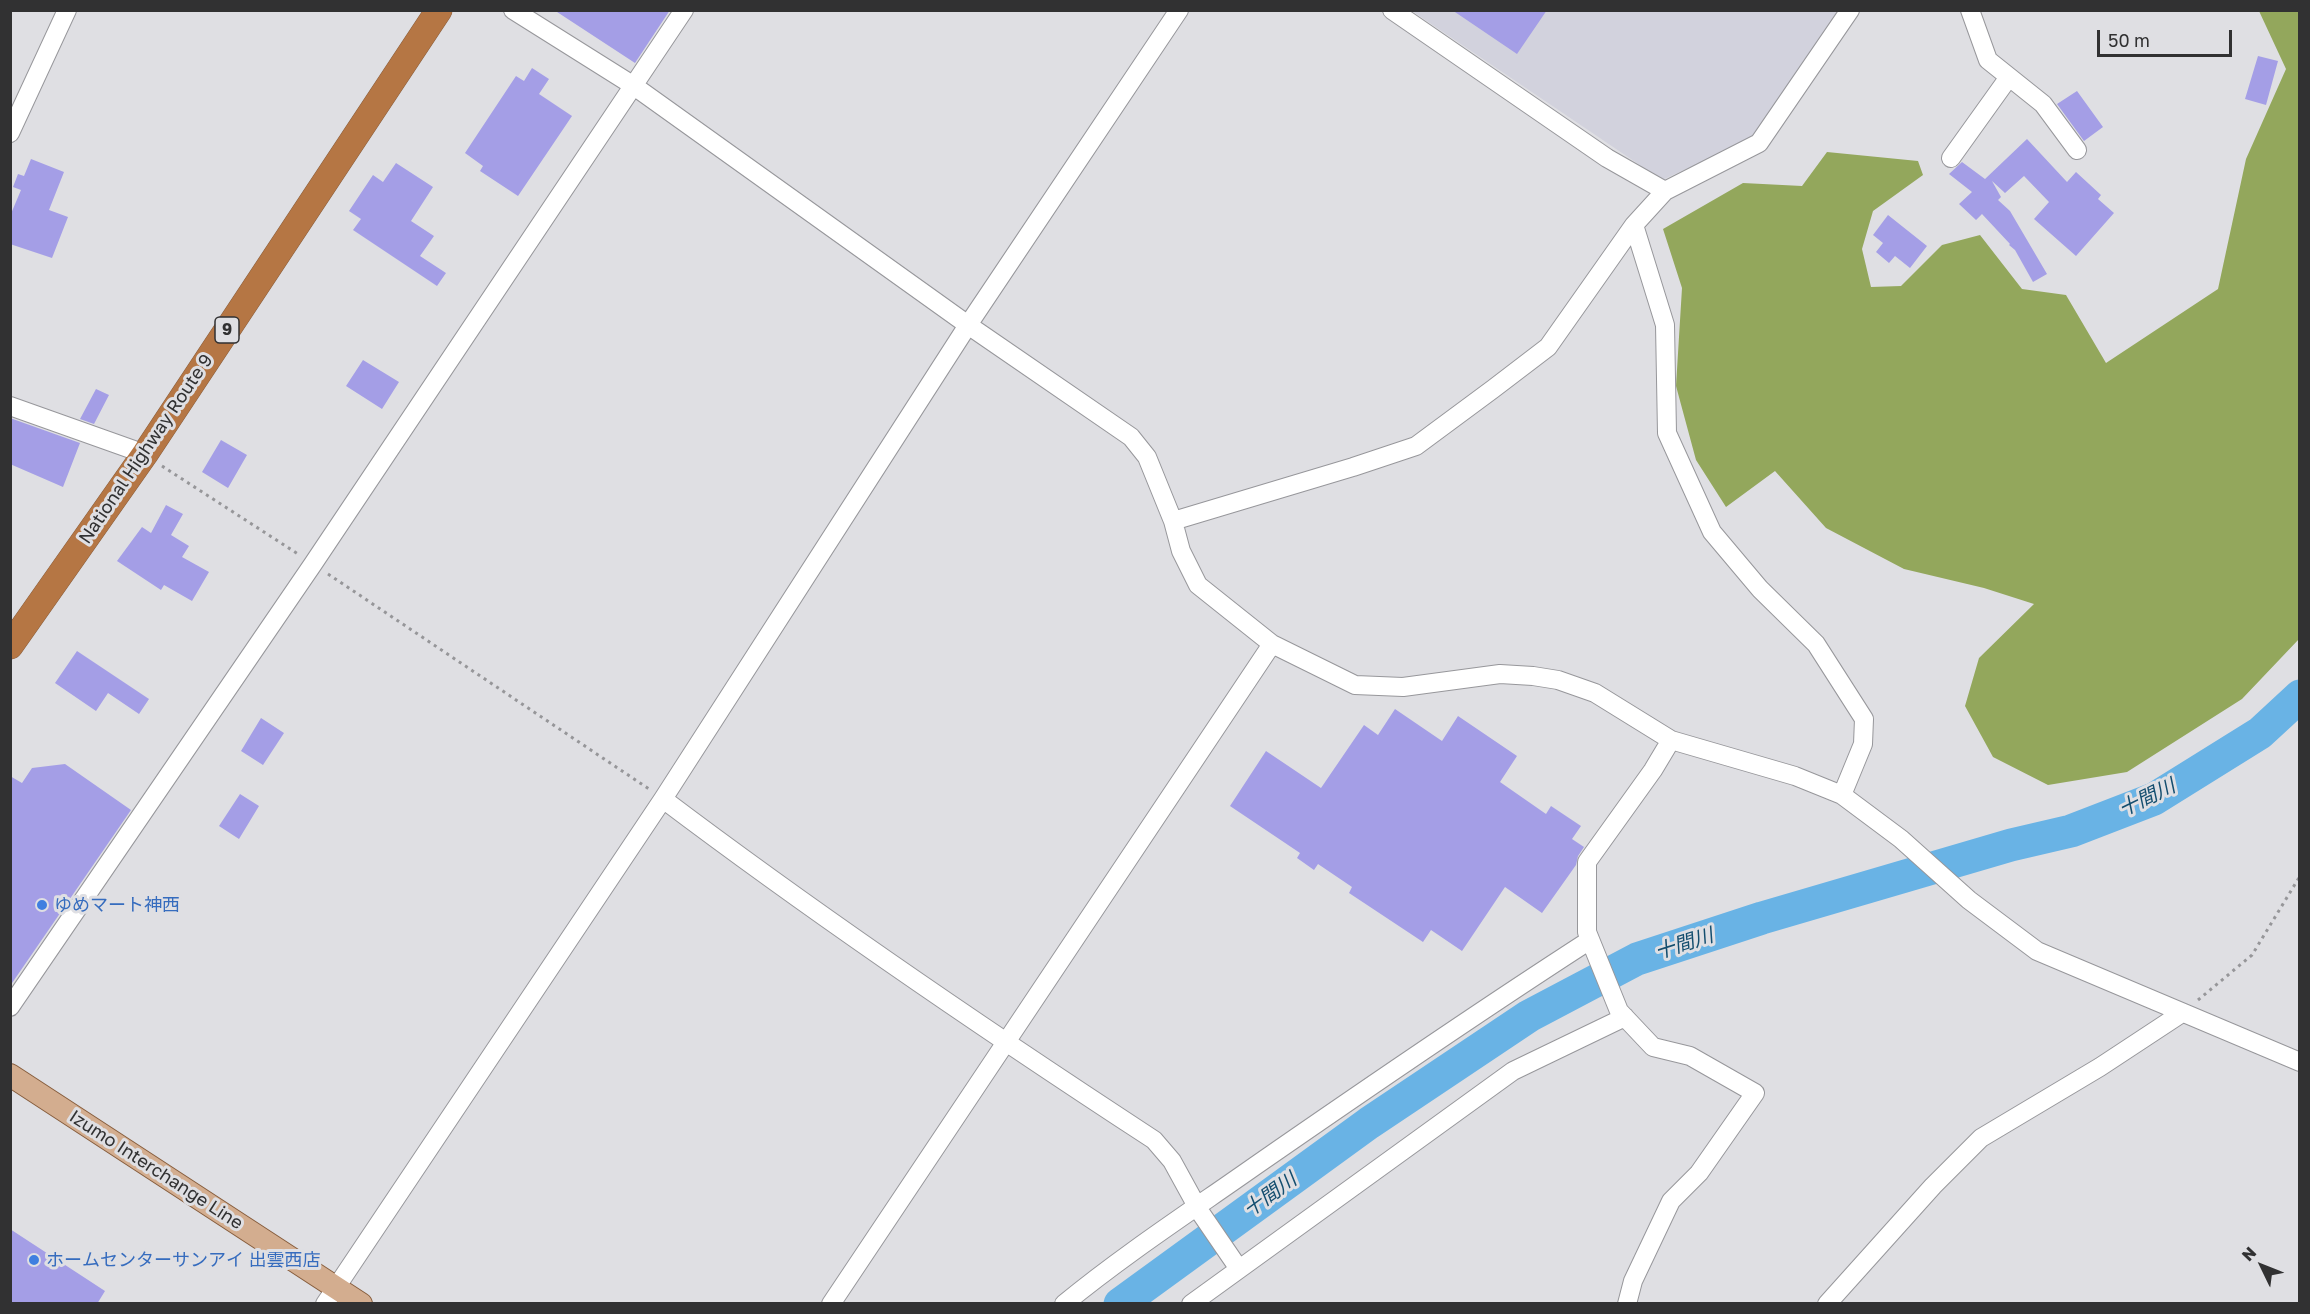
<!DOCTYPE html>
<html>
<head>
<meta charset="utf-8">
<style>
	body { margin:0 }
	#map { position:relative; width:2310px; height:1314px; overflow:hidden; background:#dfdfe3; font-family:"Golos Text",sans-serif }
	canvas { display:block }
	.frame { position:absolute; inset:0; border:12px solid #313132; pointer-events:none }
	.north { position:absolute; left:2232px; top:1236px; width:60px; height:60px; -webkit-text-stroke:4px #dfdfe3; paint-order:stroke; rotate:313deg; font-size:16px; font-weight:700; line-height:24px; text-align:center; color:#313132 }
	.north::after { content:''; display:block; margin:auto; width:21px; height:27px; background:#313132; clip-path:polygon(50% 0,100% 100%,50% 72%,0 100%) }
	.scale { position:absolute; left:2097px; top:30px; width:135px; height:27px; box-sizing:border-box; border:3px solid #313132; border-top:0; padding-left:8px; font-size:18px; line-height:21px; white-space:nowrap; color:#313132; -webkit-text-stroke:4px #dfdfe3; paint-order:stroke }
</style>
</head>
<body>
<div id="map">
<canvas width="2310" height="1314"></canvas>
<div class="frame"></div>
<div class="north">N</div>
<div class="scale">50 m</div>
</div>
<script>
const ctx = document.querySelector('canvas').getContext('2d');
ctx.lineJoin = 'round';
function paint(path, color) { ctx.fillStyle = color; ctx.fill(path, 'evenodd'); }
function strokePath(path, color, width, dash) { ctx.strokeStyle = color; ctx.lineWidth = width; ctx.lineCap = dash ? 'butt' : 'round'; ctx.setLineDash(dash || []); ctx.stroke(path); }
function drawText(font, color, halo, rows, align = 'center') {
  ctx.font = font + ' "Golos Text","Noto Sans JP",sans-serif'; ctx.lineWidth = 6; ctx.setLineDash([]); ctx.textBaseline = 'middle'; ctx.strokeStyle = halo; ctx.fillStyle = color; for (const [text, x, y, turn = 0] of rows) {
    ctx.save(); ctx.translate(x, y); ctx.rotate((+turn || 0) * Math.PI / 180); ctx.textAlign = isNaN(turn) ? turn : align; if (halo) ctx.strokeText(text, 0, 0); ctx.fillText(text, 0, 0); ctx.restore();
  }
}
const built = new Path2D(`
	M 1412,11 L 1839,11 L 1753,138 L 1662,180 Z`);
const forest = new Path2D(`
	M 2259,11 L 2299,11 L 2299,639 L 2242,699 L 2127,772 L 2048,785 L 1993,757 L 1965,706 L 1979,658 L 2034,604 L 1984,588 L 1904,569 L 1826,528 L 1775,471 L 1726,507 L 1696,460 L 1676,386 L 1682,288 L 1663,229 L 1743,183 L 1802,186 L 1827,152 L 1918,161 L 1923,175 L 1873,211 L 1862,249 L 1871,287 L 1901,286 L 1942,245 L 1980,235 L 2022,289 L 2066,295 L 2106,363 L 2218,289 L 2246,159 L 2286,69 Z`);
const river = new Path2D(`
	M 1120,1304 L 1369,1123 L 1529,1016 L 1637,959 L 1762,918 L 2011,845 L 2071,831 L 2154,799 L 2260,733 L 2300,696`);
const building = new Path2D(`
	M 554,10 L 670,10 L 635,63 Z
	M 1452,10 L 1547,10 L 1517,54 Z
	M 2258,56 L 2278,61 L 2266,105 L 2245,99 Z
	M 532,68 L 549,79 L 539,94 L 572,116 L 518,196 L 480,171 L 483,166 L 465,153 L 516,76 L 524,81 Z
	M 2077,91 L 2103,127 L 2084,141 L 2057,104 Z
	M 2027,139 L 2067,182 L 2076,172 L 2101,195 L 2098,199 L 2114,213 L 2076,256 L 2034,219 L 2049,202 L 2024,176 L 2005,193 L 1992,181 L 2001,197 L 1998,200 L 2010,211 L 2047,274 L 2033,282 L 2015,250 L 2009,245 L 2010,244 L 1982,214 L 1976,220 L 1959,204 L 1972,192 L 1949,174 L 1962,162 L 1985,179 Z
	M 31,159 L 64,172 L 49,210 L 68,217 L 52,258 L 10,244 L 10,216 L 21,190 L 13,187 L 18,174 L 24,176 Z
	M 396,163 L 433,187 L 411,221 L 434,236 L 420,256 L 446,273 L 437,286 L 353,230 L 361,219 L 349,211 L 373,175 L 383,182 Z
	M 1888,215 L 1927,246 L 1910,268 L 1895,256 L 1889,263 L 1876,252 L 1883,243 L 1873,235 Z
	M 363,360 L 399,382 L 382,409 L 346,386 Z
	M 96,389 L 109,395 L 94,424 L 80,419 Z
	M 10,418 L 80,443 L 63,487 L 10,464 Z
	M 221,440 L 247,455 L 228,488 L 202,472 Z
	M 166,505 L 183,514 L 171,535 L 189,546 L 182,557 L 209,572 L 192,601 L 164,585 L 161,590 L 117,561 L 142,527 L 151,533 Z
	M 77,651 L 149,699 L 139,714 L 108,693 L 96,711 L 55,683 Z
	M 1395,709 L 1442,741 L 1458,716 L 1517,756 L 1500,782 L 1546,814 L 1551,806 L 1581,826 L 1572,839 L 1584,847 L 1578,856 L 1576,865 L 1542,913 L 1505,887 L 1462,951 L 1431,930 L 1423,942 L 1349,893 L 1352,887 L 1318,864 L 1314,870 L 1297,858 L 1300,853 L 1230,806 L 1266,751 L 1321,788 L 1364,725 L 1378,735 Z
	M 261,718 L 284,733 L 263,765 L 241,751 Z
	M 65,764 L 131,810 L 10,986 L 10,776 L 22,783 L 32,768 Z
	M 240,794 L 259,806 L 239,839 L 219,826 Z
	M 10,1229 L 105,1291 L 97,1304 L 10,1304 Z`);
const path = new Path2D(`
	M 162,466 L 298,554
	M 328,574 L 649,789
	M 2198,1000 L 2252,955 L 2300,876`);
const minor = new Path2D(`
	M 513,10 L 634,86 L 968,325 L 1131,437 L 1147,457 L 1173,521 L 1181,551 L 1198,585 L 1272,644 L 1355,685 L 1403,687 L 1500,674 L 1533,676 L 1558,680 L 1595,693 L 1671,740 L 1795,776 L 1842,795 L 1901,839 L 1969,900 L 2037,951 L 2300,1062
	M 1392,10 L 1607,158 L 1665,191
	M 1970,10 L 1988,60 L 2043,104 L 2077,150
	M 10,133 L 67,10
	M 1951,158 L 2009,77
	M 1634,225 L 1665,325 L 1667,433 L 1712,532 L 1760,589 L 1816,644 L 1864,719 L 1863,744 L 1842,795
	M 10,406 L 145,454
	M 1173,521 L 1353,467 L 1416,446 L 1493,389 L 1548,347 L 1634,225 L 1665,191 L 1759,143 L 1850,10
	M 663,799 C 822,919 987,1031 1154,1140 L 1172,1161 L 1200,1212 L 1239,1269
	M 10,1007 L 313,564 L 684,10
	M 325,1304 L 663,799 L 968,325 L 1179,10
	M 831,1304 L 1272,644
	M 1064,1304 C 1125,1254 1191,1211 1255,1166 C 1366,1089 1477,1013 1590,940
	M 1191,1304 L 1513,1071 L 1625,1017
	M 1627,1304 L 1633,1281 L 1671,1201 L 1699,1173 L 1755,1093 L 1690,1056 L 1653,1047 L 1619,1011 L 1587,932 L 1587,862 L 1653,770 L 1671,740
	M 1827,1304 L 1933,1186 L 1981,1138 L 2100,1067 L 2182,1013`);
const major = new Path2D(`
	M 10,1075 L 361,1304`);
const highway = new Path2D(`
	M 10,646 L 145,454 L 439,10`);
const markers = [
	[42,905,6,"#3f7fe0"],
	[34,1260,6,"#3f7fe0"]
];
const shields = [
	[227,330,24]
];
const shieldNames = [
	["9",227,330]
];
const streetNames = [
	["National Highway Route 9",146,449,-56],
	["Izumo Interchange Line",156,1170,33]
];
const shopNames = [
	["ゆめマート神西",54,905],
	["ホームセンターサンアイ 出雲西店",46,1260]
];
const waterNames = [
	["十間川",2147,798,-26],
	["十間川",1684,944,-18],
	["十間川",1270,1195,-36]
];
paint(built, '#d2d2dd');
paint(forest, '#93a75c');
strokePath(river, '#69b3e5', 33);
paint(building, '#a49ee6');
strokePath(minor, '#97979b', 20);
strokePath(major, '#875e3e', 24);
strokePath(highway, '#875e3e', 27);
strokePath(path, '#969699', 3, [3, 4.5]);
strokePath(minor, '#fff', 18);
strokePath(major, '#d3ad8f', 22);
strokePath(highway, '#b57644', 26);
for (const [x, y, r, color] of markers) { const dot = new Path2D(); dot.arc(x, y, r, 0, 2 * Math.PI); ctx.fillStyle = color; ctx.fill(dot); strokePath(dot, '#dfdfe3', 2); }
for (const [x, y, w] of shields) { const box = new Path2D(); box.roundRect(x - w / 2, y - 13, w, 26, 4.5); ctx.fillStyle = '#dfdfe3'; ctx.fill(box); strokePath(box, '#313132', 1.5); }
drawText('bold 16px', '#313132', null, shieldNames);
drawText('18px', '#313132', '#dfdfe3', streetNames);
drawText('18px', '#366cbe', '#dfdfe3', shopNames, 'left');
drawText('italic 20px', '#144e6f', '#dfdfe3', waterNames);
</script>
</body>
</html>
